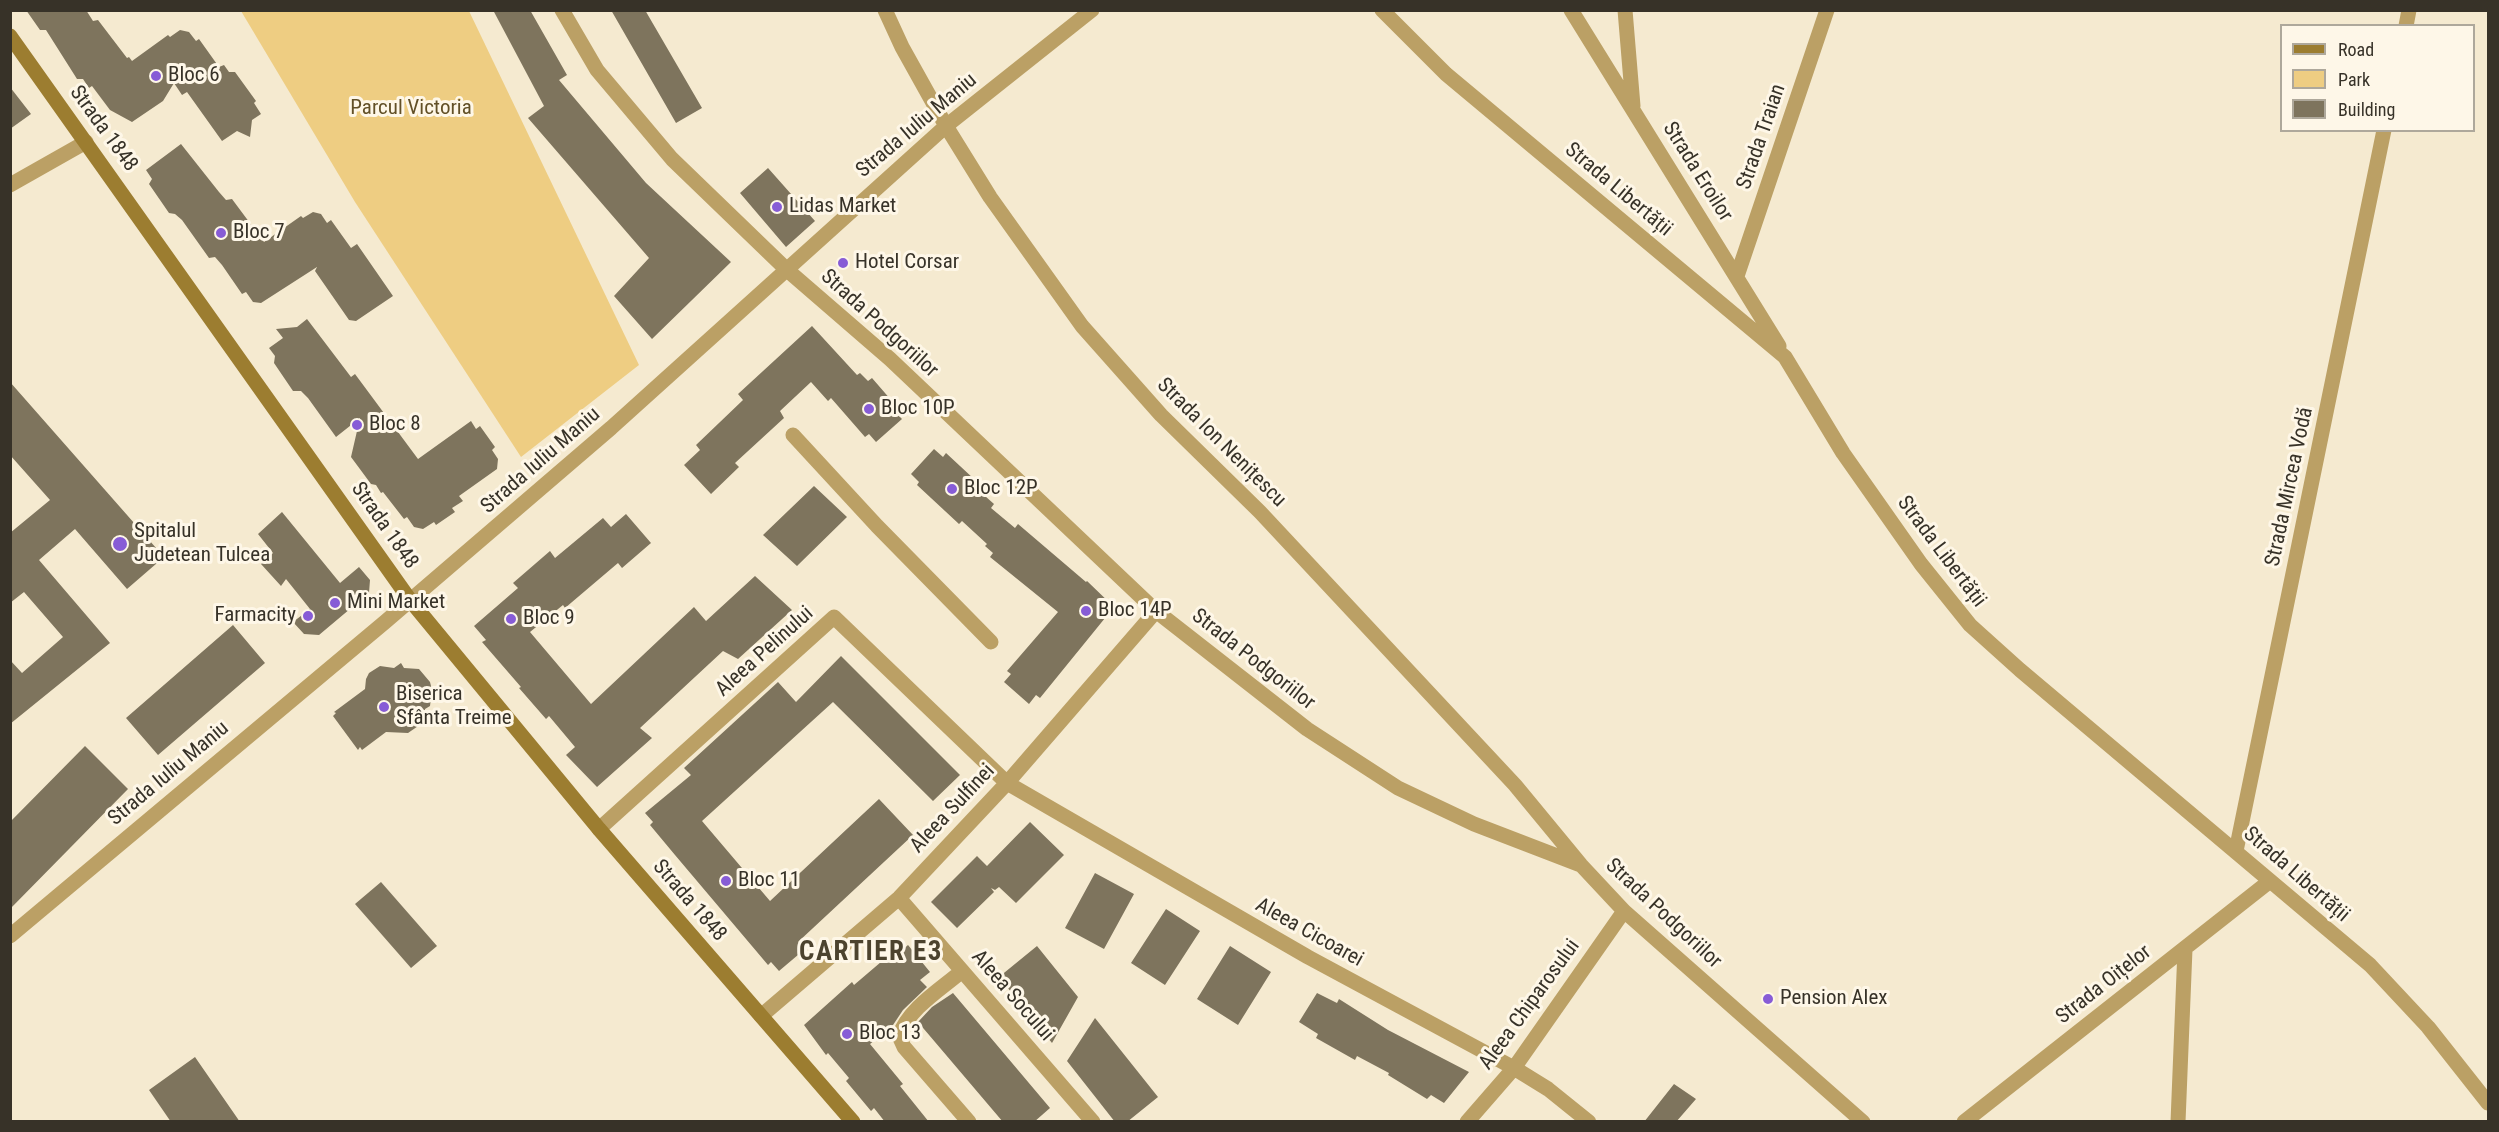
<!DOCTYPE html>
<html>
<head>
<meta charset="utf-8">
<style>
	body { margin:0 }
	#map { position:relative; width:2499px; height:1132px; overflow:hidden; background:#f5ead0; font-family:"Roboto Condensed",sans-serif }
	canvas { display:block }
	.frame { position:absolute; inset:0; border:12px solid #373228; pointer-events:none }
	.legend { position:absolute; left:2280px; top:24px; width:195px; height:108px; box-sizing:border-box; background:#fef7e8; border:2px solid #aea89b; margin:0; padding:8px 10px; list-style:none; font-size:18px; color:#373228 }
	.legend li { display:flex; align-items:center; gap:12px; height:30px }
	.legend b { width:30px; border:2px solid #aea89b }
</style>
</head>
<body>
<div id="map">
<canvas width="2499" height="1132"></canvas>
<div class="frame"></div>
<ul class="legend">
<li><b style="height:8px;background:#9c7d30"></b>Road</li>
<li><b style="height:16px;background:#eecd82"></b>Park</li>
<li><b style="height:16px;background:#7e745d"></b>Building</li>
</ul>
</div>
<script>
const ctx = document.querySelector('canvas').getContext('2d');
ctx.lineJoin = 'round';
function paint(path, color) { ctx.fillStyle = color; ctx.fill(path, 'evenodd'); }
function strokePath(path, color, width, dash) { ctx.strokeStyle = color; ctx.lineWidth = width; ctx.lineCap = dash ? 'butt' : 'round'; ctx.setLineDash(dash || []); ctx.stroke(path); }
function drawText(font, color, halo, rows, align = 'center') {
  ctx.font = font + ' "Roboto Condensed",sans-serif'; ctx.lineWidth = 6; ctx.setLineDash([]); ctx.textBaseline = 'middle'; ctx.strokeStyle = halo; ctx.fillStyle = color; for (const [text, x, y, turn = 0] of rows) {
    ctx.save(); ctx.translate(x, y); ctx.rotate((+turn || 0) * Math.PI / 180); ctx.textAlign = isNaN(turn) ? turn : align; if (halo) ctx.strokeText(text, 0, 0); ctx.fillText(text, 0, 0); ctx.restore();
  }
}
const green = new Path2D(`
	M 241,11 L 469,11 L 639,365 L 521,457 L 355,202 Z`);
const building = new Path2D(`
	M 26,10 L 86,10 L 93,21 L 98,20 L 127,58 L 129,57 L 132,61 L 168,35 L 170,37 L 180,30 L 189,32 L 196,41 L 199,39 L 219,67 L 224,65 L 229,72 L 235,72 L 256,101 L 254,103 L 261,114 L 252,120 L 250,137 L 237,131 L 222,141 L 187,92 L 182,95 L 174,83 L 163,101 L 132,122 L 110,110 L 92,86 L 89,88 L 83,79 L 77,79 L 46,30 L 40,30 Z
	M 493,10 L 530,10 L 567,75 L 559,80 L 646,183 L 731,262 L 652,339 L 614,296 L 649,258 L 528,118 L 544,106 Z
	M 611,10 L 645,10 L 702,108 L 676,123 Z
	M 10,87 L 31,114 L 10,129 Z
	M 181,144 L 219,192 L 226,200 L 232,199 L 264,242 L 301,216 L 303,218 L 313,212 L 321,214 L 327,223 L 331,220 L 351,248 L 357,244 L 393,296 L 356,321 L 349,320 L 315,271 L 317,267 L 261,303 L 253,302 L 246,292 L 242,294 L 222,265 L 215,257 L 209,258 L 182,220 L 175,214 L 169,213 L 149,184 L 152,179 L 146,170 Z
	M 768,168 L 815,221 L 786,247 L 740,193 Z
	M 307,319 L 351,377 L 355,374 L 418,459 L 471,421 L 476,429 L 480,426 L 495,447 L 492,450 L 498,459 L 497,469 L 459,496 L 463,501 L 452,508 L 455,512 L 436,525 L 434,522 L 423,529 L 414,527 L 407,517 L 404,519 L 383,492 L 381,493 L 376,485 L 371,484 L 351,457 L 360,418 L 336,437 L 308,398 L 301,391 L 293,391 L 274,363 L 275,356 L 269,348 L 283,338 L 276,329 L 297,327 Z
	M 812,326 L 857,375 L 860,373 L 868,381 L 872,378 L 898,408 L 894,411 L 902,419 L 876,442 L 869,434 L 865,437 L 831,398 L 828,401 L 811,382 L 780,411 L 784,418 L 735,463 L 739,467 L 711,494 L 684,465 L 700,450 L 696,445 L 743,400 L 738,394 Z
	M 10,382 L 164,557 L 127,589 L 75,529 L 39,560 L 110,643 L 10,724 L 10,660 L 22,673 L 63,637 L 24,592 L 10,603 L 10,533 L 50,500 L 10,455 Z
	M 934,449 L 943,457 L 946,453 L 988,492 L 985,496 L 994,504 L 991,508 L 1015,528 L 1018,524 L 1086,582 L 1087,581 L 1114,607 L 1040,698 L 1036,695 L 1029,704 L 1004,682 L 1011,674 L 1007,671 L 1058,612 L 990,557 L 993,553 L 985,546 L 987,544 L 962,521 L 959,524 L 917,485 L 919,482 L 911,474 Z
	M 814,486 L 847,517 L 797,566 L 763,535 Z
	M 282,512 L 340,583 L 359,567 L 370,580 L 369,593 L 319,635 L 304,634 L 293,622 L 310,609 L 286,579 L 281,586 L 261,564 L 273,553 L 258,534 Z
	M 626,514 L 651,543 L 622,568 L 618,563 L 565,608 L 563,605 L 530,632 L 591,704 L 694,607 L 706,621 L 755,576 L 792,610 L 738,659 L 723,651 L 640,728 L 652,738 L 597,787 L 566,755 L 575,747 L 549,716 L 546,719 L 519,688 L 521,687 L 482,642 L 486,640 L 474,626 L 518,588 L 513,583 L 550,551 L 555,558 L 603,518 L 611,527 Z
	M 233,625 L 265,663 L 158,755 L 126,718 Z
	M 841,656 L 960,775 L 933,801 L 833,702 L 702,821 L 770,901 L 879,799 L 913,835 L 798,942 L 805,949 L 779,971 L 771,962 L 768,965 L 675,855 L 650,825 L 653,822 L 645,813 L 691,775 L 684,768 L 778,682 L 796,702 Z
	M 401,663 L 404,668 L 419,669 L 430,682 L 432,690 L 430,706 L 425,709 L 424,722 L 408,733 L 386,732 L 362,750 L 360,747 L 358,750 L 333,716 L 336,713 L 334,712 L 365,689 L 366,679 L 369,673 L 380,666 L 394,668 Z
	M 85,746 L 128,789 L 10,909 L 10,822 Z
	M 1030,822 L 1064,855 L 1016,903 L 999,887 L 995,890 L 991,888 L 994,892 L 957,928 L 931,902 L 977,856 L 987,866 Z
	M 1095,873 L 1134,894 L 1104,949 L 1065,928 Z
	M 381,882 L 437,946 L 411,968 L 355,904 Z
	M 1166,909 L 1200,931 L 1165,985 L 1131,963 Z
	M 908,945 L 930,972 L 920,980 L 927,987 L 903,1010 L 893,1025 L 870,1044 L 903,1084 L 900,1086 L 929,1122 L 885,1122 L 874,1108 L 871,1111 L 846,1081 L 849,1078 L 828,1053 L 826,1055 L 804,1025 L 852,982 L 854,985 L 895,950 L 898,954 Z
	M 1037,946 L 1078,997 L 1052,1043 L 999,977 Z
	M 1230,946 L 1271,972 L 1238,1025 L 1197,999 Z
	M 953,993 L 1050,1108 L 1034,1122 L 1003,1122 L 918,1022 L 932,1007 Z
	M 1317,993 L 1337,1003 L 1339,999 L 1388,1030 L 1469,1072 L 1444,1103 L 1431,1095 L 1427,1099 L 1388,1075 L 1389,1073 L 1357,1056 L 1355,1060 L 1316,1038 L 1318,1034 L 1299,1022 Z
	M 1095,1018 L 1158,1097 L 1127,1122 L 1115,1122 L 1067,1061 Z
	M 195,1057 L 240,1122 L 171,1122 L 149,1090 Z
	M 1674,1084 L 1696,1099 L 1676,1122 L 1644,1122 Z`);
const street = new Path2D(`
	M 562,10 L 597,70 L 672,159 L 786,269 L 890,359 L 1156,611 L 1307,729 L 1398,788 L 1474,824 L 1578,864
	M 885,10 L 902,47 L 946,126 L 990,197 L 1082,326 L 1161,415 L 1260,512 L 1515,785 L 1581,865 L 1624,911 L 1863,1122
	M 1382,10 L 1446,74 L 1785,357 L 1843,453 L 1921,564 L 1970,625 L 2020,670 L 2370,965 L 2428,1027 L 2488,1103
	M 1571,10 L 1779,346
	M 1625,10 L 1633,106
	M 2406,26 L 2409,10
	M 10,185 L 86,142
	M 1737,276 L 1827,10
	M 793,435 L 877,526 L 991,642
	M 599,829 L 834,617 L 1007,783 L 1308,957 L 1514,1068 L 1548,1089 L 1589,1122
	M 2236,851 L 2384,130
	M 899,898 L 1093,1122
	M 10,936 L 385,622 L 611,428 L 946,126 L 1092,10
	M 962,971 C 940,990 909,1008 899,1036 L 904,1047 L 969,1122
	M 761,1016 L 899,898 L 1007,783 L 1156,611
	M 1467,1122 L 1514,1068 L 1624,911
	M 1964,1122 L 2270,881
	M 2178,1122 L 2185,949`);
const secondary = new Path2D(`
	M 10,36 L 410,600 L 599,829 L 853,1122`);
const markers = [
	[156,76,6,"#875cd6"],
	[777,207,6,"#875cd6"],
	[221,233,6,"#875cd6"],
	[843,263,6,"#875cd6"],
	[869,409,6,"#875cd6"],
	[357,425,6,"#875cd6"],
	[952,489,6,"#875cd6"],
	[120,544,8,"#875cd6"],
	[335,603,6,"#875cd6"],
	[1086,611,6,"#875cd6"],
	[308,616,6,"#875cd6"],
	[511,619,6,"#875cd6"],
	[384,707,6,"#875cd6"],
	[726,881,6,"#875cd6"],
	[1768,999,6,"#875cd6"],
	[847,1034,6,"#875cd6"]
];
const poiNames = [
	["Bloc 6",168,76],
	["Lidas Market",789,207],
	["Bloc 7",233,233],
	["Hotel Corsar",855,263],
	["Bloc 10P",881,409],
	["Bloc 8",369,425],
	["Bloc 12P",964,489],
	["Spitalul",134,532],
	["Judetean Tulcea",134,556],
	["Mini Market",347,603],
	["Bloc 14P",1098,611],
	["Farmacity",296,616,"right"],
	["Bloc 9",523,619],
	["Biserica",396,695],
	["Sfânta Treime",396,719],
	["Bloc 11",738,881],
	["Pension Alex",1780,999],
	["Bloc 13",859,1034]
];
const parkNames = [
	["Parcul Victoria",411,109]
];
const streetNames = [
	["Strada Iuliu Maniu",917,126,-40],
	["Strada 1848",103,129,54],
	["Strada Traian",1762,137,-71],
	["Strada Eroilor",1697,172,58],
	["Strada Libertății",1618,190,40],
	["Strada Podgoriilor",879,324,42],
	["Strada Ion Nenițescu",1221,443,45],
	["Strada Iuliu Maniu",541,461,-41],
	["Strada Mircea Vodă",2290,487,-78],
	["Strada 1848",384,526,55],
	["Strada Libertății",1941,552,53],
	["Aleea Pelinului",765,652,-42],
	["Strada Podgoriilor",1253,660,38],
	["Strada Iuliu Maniu",169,774,-40],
	["Aleea Sulfinei",953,809,-47],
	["Strada Libertății",2296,875,41],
	["Strada 1848",689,901,49],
	["Strada Podgoriilor",1663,914,43],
	["Aleea Cicoarei",1309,933,29],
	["Strada Oițelor",2104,985,-38],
	["Aleea Socului",1012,996,49],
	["Aleea Chiparosului",1530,1005,-54]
];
const districtNames = [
	["CARTIER E3",871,953]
];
paint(green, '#eecd82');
paint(building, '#7e745d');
strokePath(street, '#bba065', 15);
strokePath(secondary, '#9c7d30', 15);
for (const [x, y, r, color] of markers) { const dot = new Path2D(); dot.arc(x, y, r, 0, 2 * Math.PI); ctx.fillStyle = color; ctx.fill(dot); strokePath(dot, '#fef7e8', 2); }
drawText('21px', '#373228', '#fef7e8', poiNames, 'left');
drawText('21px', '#625027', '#fef7e8', parkNames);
drawText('21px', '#373228', '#fef7e8', streetNames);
ctx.letterSpacing = '1.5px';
drawText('bold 27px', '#4c432e', '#fef7e8', districtNames);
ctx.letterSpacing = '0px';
</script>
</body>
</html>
